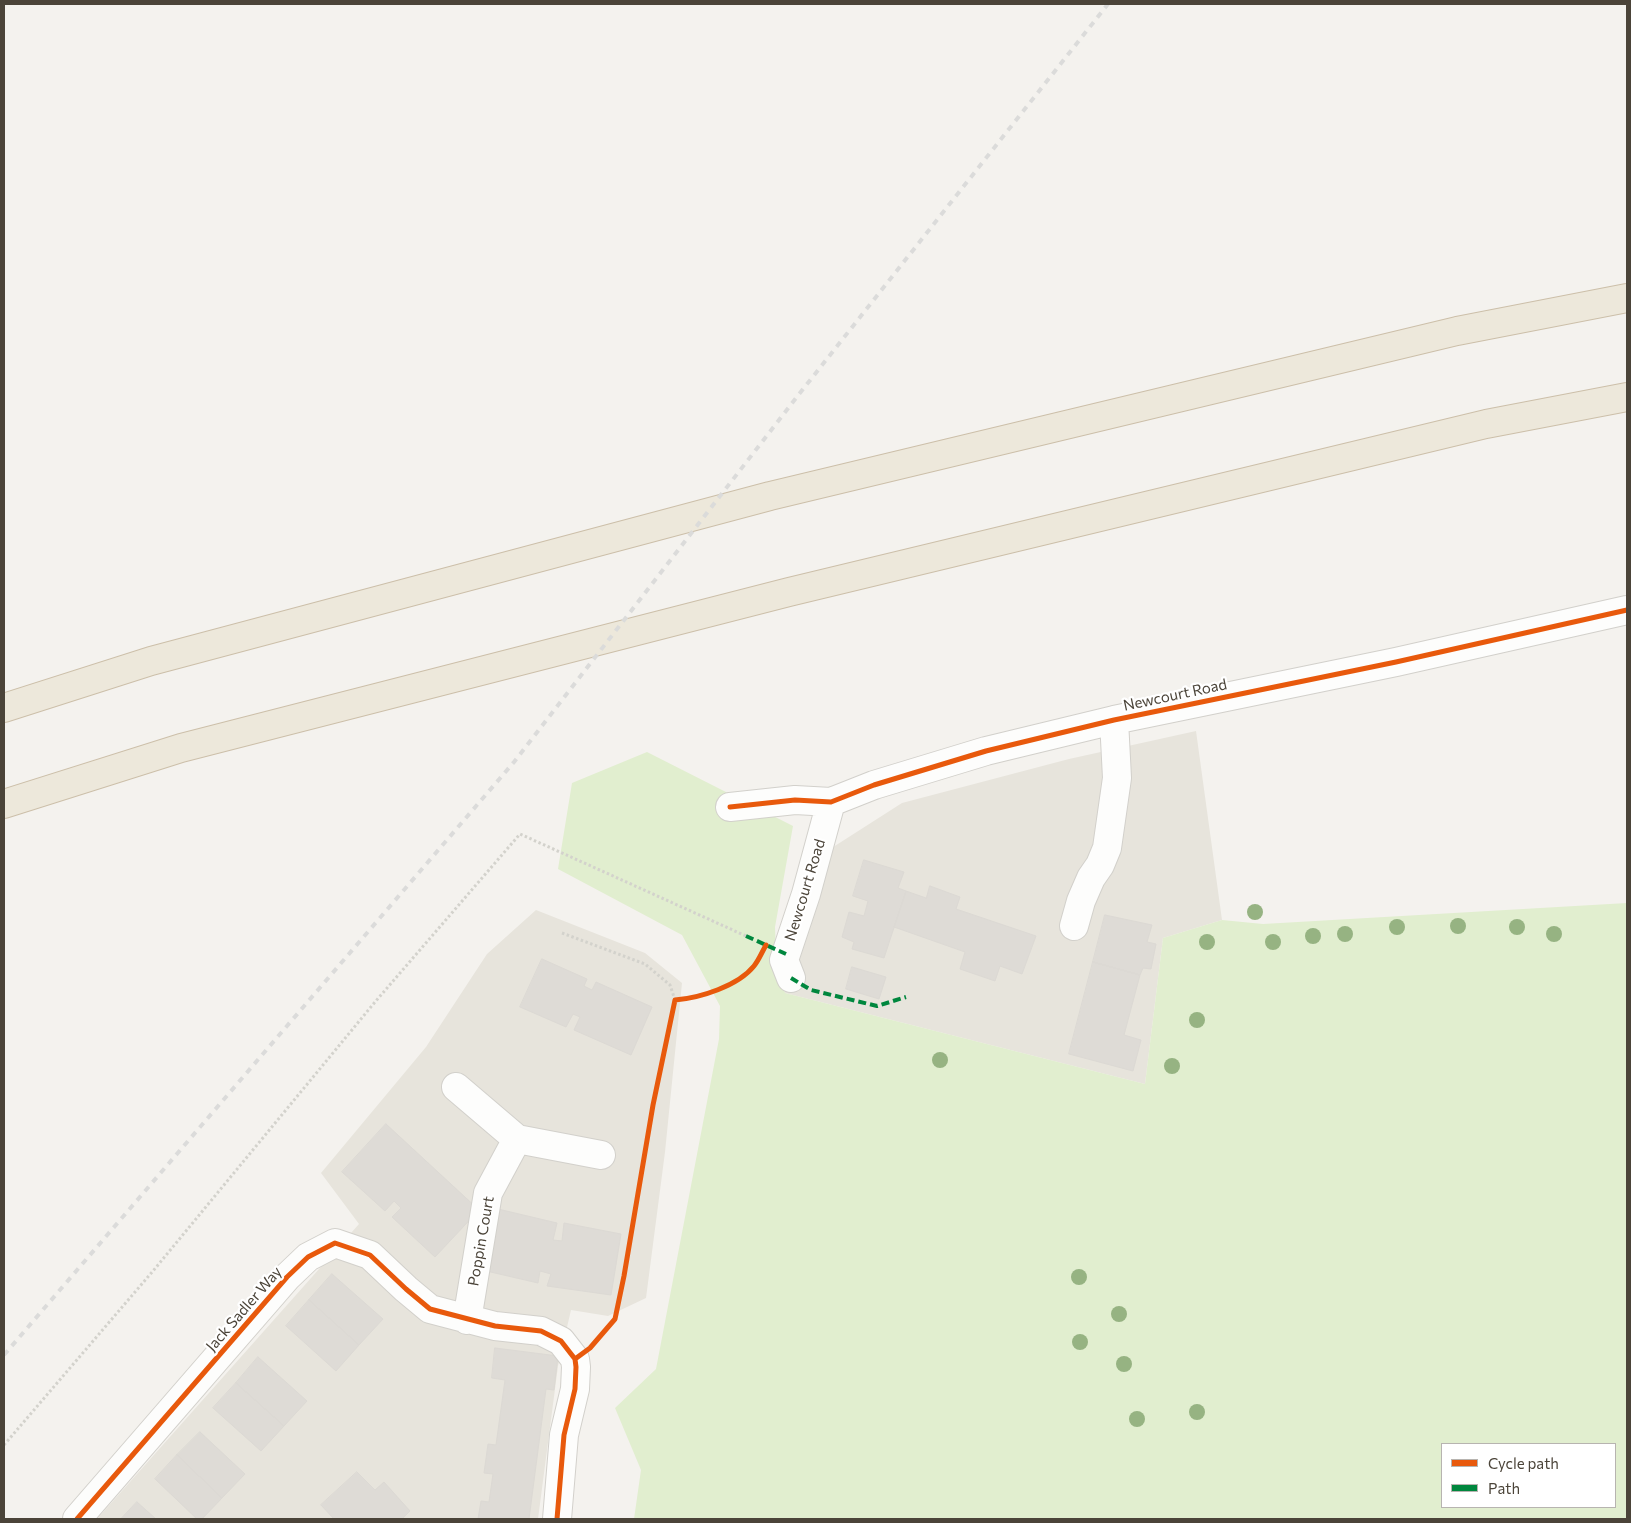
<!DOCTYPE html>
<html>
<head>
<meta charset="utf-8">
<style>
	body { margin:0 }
	#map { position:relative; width:1631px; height:1523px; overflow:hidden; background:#f4f2ee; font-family:Commissioner,sans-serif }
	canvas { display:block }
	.frame { position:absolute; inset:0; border:5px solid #4b4439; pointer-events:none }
	.legend { position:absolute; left:1441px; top:1443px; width:175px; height:65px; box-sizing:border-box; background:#fff; border:1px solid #b7b4b0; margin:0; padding:6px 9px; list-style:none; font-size:15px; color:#4b4439 }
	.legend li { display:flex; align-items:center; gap:10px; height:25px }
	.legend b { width:25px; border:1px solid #b7b4b0 }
</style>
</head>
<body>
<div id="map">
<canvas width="1631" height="1523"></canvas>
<div class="frame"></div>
<ul class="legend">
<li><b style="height:6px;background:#e8590c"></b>Cycle path</li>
<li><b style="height:6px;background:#00873e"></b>Path</li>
</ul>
</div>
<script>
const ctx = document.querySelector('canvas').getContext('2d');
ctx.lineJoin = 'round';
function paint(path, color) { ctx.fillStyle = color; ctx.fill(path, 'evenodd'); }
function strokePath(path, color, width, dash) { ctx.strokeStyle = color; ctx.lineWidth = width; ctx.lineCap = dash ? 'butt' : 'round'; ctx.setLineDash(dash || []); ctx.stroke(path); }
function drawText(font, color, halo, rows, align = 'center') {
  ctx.font = font + ' Commissioner,sans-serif'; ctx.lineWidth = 4.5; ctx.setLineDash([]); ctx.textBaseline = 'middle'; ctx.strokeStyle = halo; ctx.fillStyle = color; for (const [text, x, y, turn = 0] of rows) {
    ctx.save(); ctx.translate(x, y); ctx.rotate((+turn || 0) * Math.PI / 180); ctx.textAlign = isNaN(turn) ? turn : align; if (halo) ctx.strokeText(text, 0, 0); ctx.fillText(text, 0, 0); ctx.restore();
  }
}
const residential = new Path2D(`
	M 1196,731 L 1222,920 L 1163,938 L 1145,1084 L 785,993 L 801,865 L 816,858 L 902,803 L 1069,759 Z
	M 536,910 L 645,953 L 682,983 L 665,1152 L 646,1298 L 608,1316 L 571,1310 L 558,1366 L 538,1519 L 97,1519 L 359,1224 L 321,1173 L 426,1047 L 487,954 Z`);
const green = new Path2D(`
	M 647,752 L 793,826 L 775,927 L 776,952 L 785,993 L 1145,1084 L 1163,938 L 1222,920 L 1263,924 L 1627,903 L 1627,1519 L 634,1519 L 641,1470 L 615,1408 L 656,1369 L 719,1039 L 720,1006 L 682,935 L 558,869 L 572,783 ZM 1442,1444 L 1615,1444 L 1615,1507 L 1442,1507 Z`);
const building = new Path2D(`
	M 864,860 L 904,872 L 898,888 L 906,891 L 884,958 L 852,949 L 854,942 L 842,937 L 849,912 L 864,916 L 868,901 L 853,896 Z
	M 930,886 L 960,897 L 956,909 L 1036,936 L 1022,974 L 1000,966 L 995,981 L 960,969 L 965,952 L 894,927 L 906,891 L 926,898 Z
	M 1105,915 L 1152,925 L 1147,942 L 1156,944 L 1151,969 L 1143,968 L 1140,975 L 1093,962 Z
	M 542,959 L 587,979 L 584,986 L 592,990 L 596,982 L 652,1007 L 631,1055 L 574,1030 L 580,1017 L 573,1014 L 566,1027 L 520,1007 Z
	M 1093,962 L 1140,975 L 1124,1035 L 1141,1040 L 1133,1071 L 1069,1054 Z
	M 852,967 L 886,977 L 879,999 L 846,989 Z
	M 386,1124 L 479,1210 L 435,1257 L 392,1217 L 401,1208 L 394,1201 L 385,1211 L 342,1172 Z
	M 498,1209 L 557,1223 L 553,1240 L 562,1241 L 564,1223 L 621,1234 L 611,1295 L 547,1286 L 551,1274 L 540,1271 L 538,1283 L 482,1270 Z
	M 332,1274 L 383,1319 L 359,1345 L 309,1300 Z
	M 309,1300 L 359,1345 L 336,1371 L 286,1326 Z
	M 495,1348 L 558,1356 L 554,1390 L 546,1389 L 529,1519 L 478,1519 L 481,1501 L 489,1502 L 493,1474 L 484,1473 L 488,1444 L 496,1445 L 505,1380 L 492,1378 Z
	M 258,1357 L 307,1401 L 284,1426 L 236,1383 Z
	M 236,1383 L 284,1426 L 261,1451 L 213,1408 Z
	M 200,1432 L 245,1474 L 222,1498 L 177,1455 Z
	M 177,1455 L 222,1498 L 202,1519 L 197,1519 L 155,1479 Z
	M 357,1472 L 375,1490 L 384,1482 L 410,1511 L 403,1518 L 405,1519 L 334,1519 L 321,1505 Z
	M 137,1502 L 156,1519 L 121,1519 Z`);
const path = new Path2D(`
	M 562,933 L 645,964 L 670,985 L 675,1000
	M 4,1445 L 153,1271 L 375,1002 L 520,834 L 746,936`);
const minor = new Path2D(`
	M 730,807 L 795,800 L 831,802 L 874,785 L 986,751 L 1114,720 L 1396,662 L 1627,610
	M 1074,926 L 1081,901 L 1091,878 L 1100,865 L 1107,848 L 1117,778 L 1114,720
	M 791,978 L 784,960 L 806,894 L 831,802
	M 456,1087 L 517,1139 L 601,1155
	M 467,1320 L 488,1193 L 517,1139
	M 77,1519 L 287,1277 L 308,1257 L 335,1243 L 370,1255 L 406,1289 L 430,1309 L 495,1326 L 541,1331 L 561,1341 L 575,1359 L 576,1367 L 575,1389 L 564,1435 L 557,1519`);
const highway = new Path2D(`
	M 4,708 L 151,661 L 770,496 L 1457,331 L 1627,298
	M 4,804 L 181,748 L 789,592 L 1486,424 L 1627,397`);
const rail = new Path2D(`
	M 4,1355 L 514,762 L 796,398 L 1108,4`);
const quiet = new Path2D(`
	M 746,936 L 786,954
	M 791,978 L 811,990 L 877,1006 L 906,997`);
const cycleway = new Path2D(`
	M 730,807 L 795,800 L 831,802 L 874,785 L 986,751 L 1114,720 L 1396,662 L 1627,610
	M 575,1359 L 590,1348 L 615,1319 L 624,1276 L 653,1105 L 675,1000 C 700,998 738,986 754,966 C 759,960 762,952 766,945
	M 77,1519 L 287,1277 L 308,1257 L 335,1243 L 370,1255 L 406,1289 L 430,1309 L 495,1326 L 541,1331 L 561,1341 L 575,1359 L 576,1367 L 575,1389 L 564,1435 L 557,1519`);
const trees = [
	[1255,912],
	[1458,926],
	[1397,927],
	[1517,927],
	[1345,934],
	[1554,934],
	[1313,936],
	[1207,942],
	[1273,942],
	[1197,1020],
	[940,1060],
	[1172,1066],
	[1079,1277],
	[1119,1314],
	[1080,1342],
	[1124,1364],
	[1197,1412],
	[1137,1419]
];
const streetNames = [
	["Newcourt Road",1175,695,-12],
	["Newcourt Road",805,890,-73],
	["Poppin Court",481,1241,-80],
	["Jack Sadler Way",244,1309,-49]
];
paint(residential, '#e7e4dc');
paint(green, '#e1eecf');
paint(building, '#dedbd6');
strokePath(building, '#dcd9d4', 1);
strokePath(minor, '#d2d0cb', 30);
strokePath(highway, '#ccbfa9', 30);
strokePath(path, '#d3d2cc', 3, [2.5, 2.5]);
strokePath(minor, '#fdfdfc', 28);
strokePath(highway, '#ede8db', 28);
strokePath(rail, '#dbdbda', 4, [6, 6]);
strokePath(quiet, '#00873e', 4, [8, 4]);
strokePath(cycleway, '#e8590c', 5);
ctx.fillStyle = '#96b382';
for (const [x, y] of trees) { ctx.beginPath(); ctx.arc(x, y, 8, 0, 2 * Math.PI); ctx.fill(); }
drawText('15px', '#4b4439', '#fff', streetNames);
</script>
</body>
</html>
